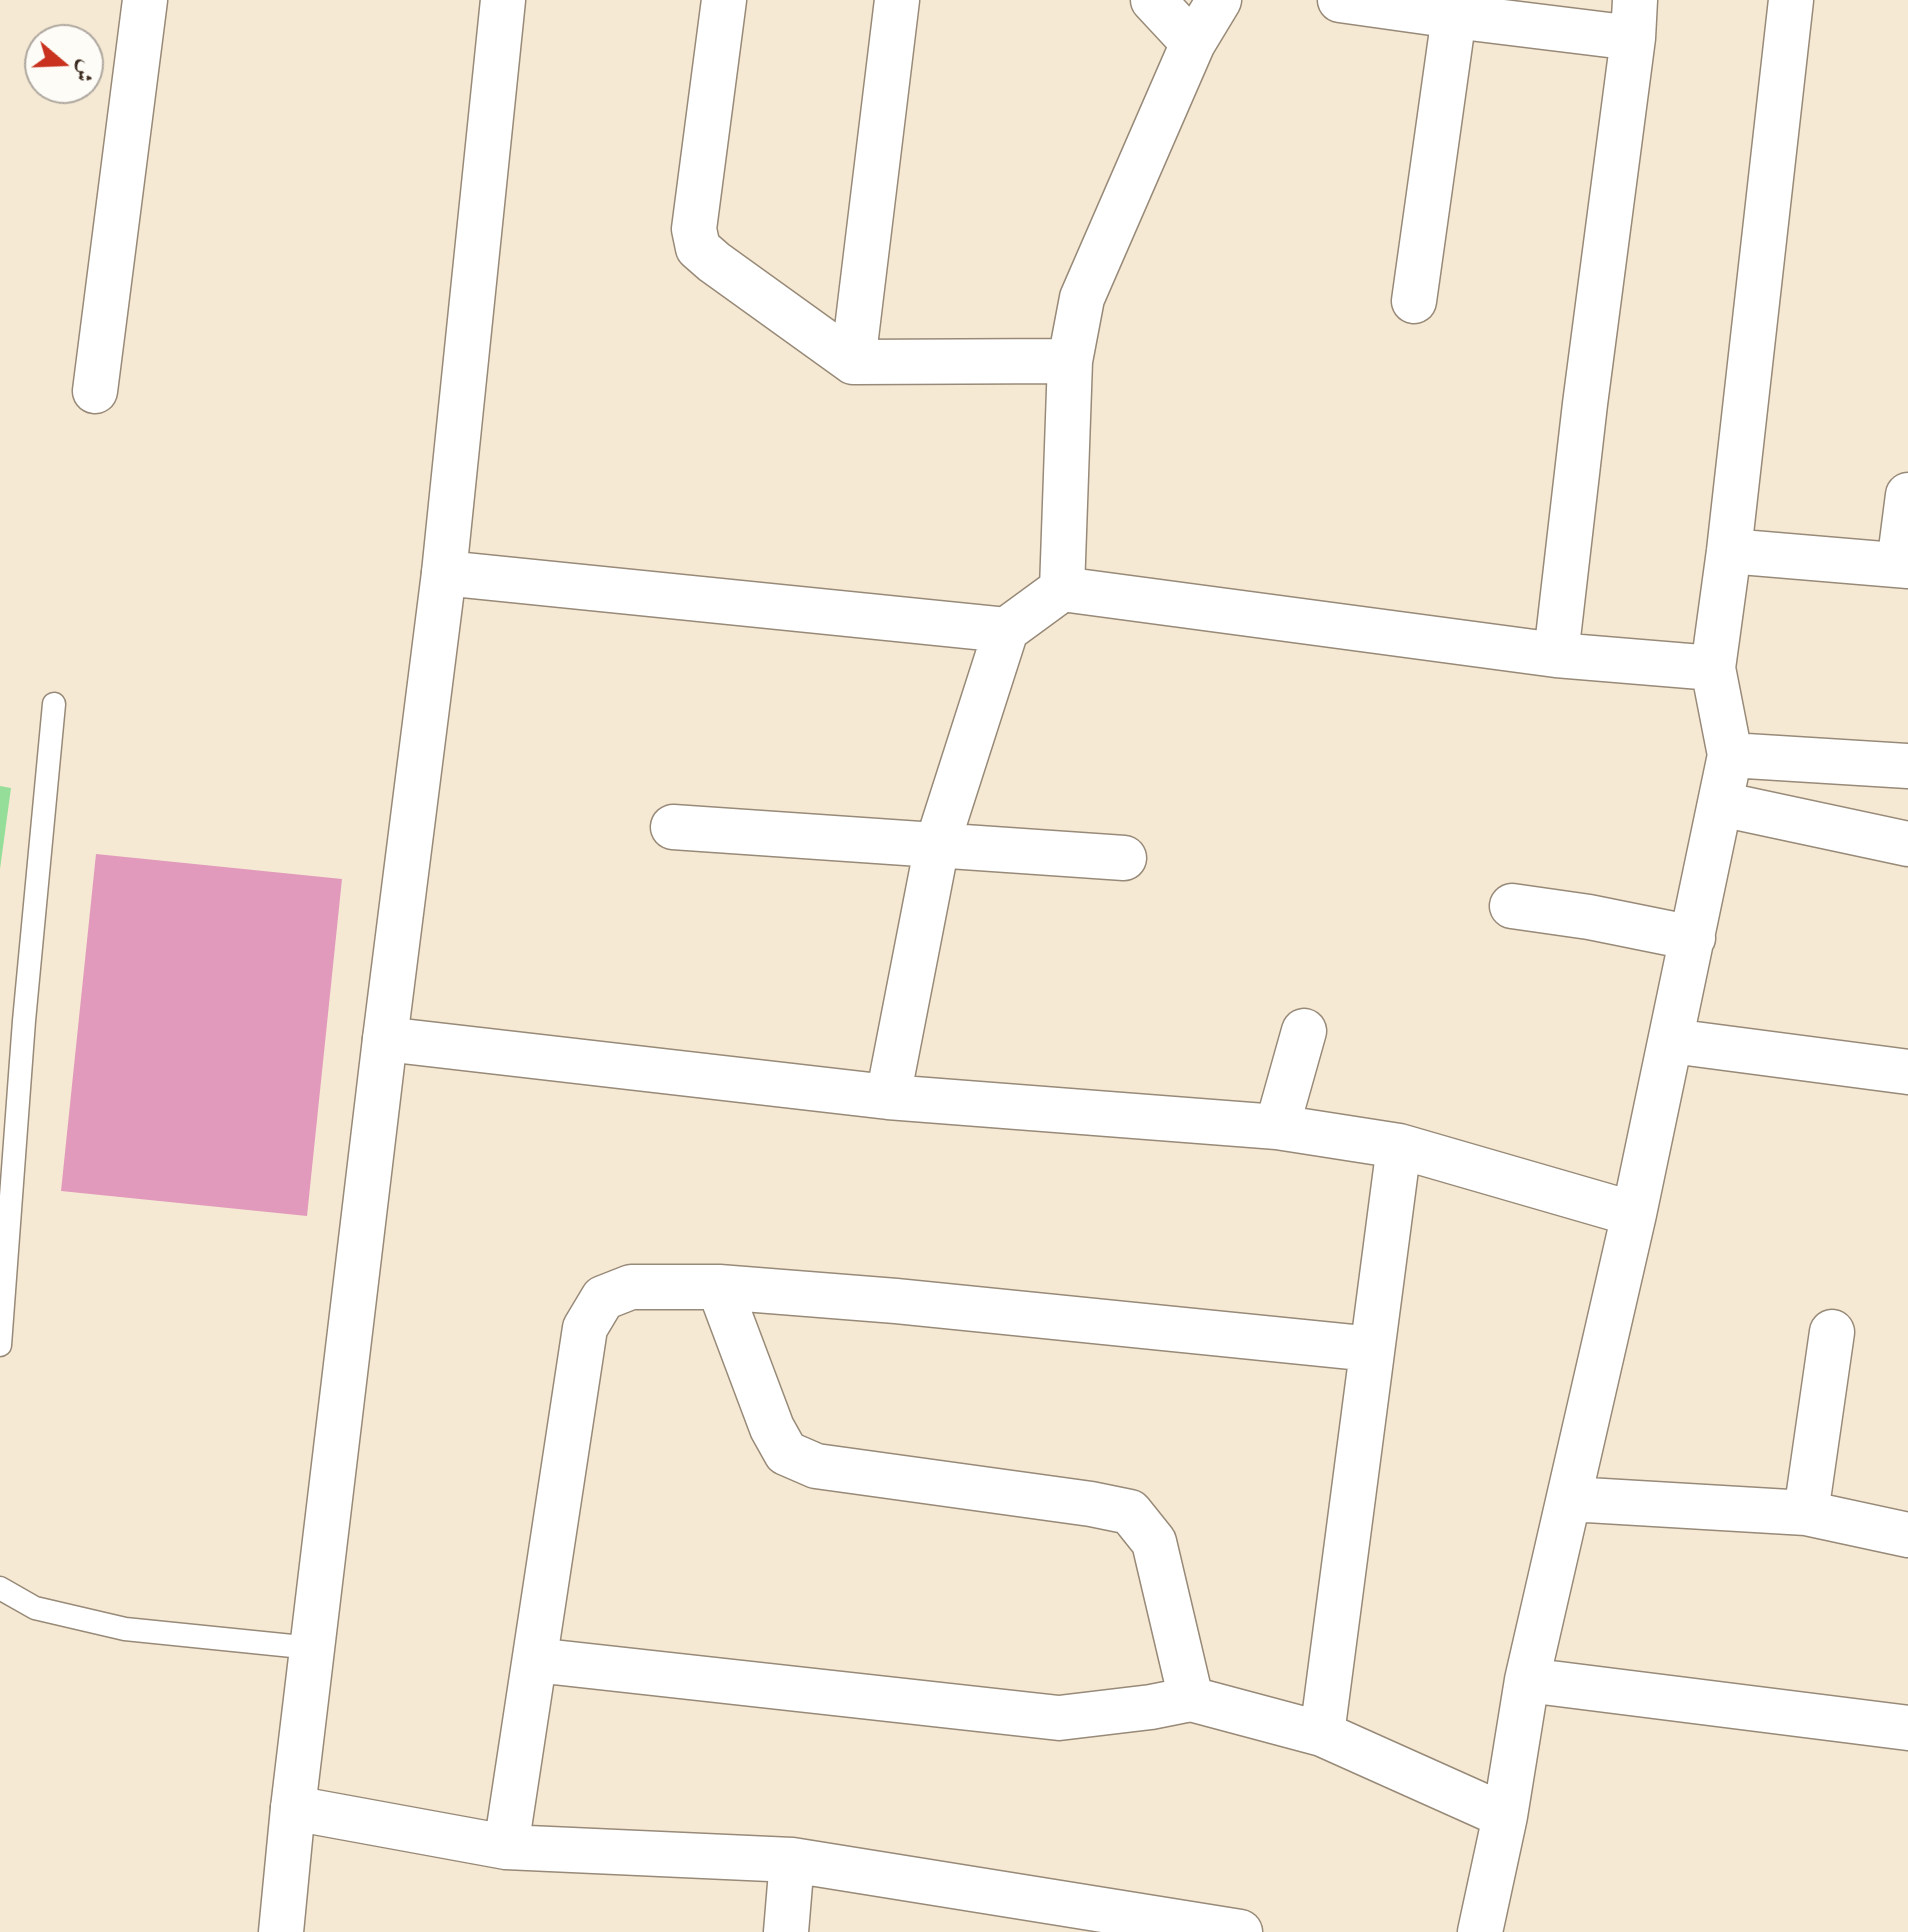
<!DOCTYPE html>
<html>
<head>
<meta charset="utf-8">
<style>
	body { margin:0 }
	#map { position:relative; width:1908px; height:1932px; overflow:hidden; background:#f6e9d3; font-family:"EB Garamond",Amiri,serif }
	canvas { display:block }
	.north { position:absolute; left:24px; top:24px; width:80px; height:80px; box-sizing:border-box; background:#fdfcf7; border:2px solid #afa8a0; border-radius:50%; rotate:109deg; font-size:22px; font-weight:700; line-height:32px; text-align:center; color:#3b2a1e }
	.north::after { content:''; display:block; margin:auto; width:28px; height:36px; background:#c8321e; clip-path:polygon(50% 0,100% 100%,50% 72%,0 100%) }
</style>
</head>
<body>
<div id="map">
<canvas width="1908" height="1932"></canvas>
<div class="north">ش</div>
</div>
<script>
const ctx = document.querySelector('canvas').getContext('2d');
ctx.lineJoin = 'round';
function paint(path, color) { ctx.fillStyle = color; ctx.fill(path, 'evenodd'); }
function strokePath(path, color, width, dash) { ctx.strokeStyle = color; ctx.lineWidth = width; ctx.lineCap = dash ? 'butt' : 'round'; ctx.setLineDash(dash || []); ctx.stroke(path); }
const green = new Path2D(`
	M 0,786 L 11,788 L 0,869 Z`);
const building = new Path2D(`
	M 96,854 L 342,879 L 307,1216 L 61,1191 Z`);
const lane = new Path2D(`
	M 0,1345 L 24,1021 L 54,704
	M 0,1588 L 35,1608 L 125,1629 L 312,1648`);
const street = new Path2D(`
	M 724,0 L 694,229 L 698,248 L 714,262 L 853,362 L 1070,361
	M 1153,0 L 1193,43
	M 1340,0 L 1454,16 L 1633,38
	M 1414,301 L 1454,16
	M 853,362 L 897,0
	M 95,391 L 145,0
	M 1729,551 L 1908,566
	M 1899,565 L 1908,495
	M 444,573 L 1006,630
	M 1062,589 L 1556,655 L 1713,668
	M 1556,655 L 1585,404 L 1633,38 L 1635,0
	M 1730,755 L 1908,766
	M 1721,804 L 1908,844
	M 673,827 L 1124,858
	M 1512,906 L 1589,917 L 1693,938
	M 385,1039 L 888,1097 L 1277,1127 L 1399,1146 L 1634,1214
	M 1672,1041 L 1908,1072
	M 888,1097 L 937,845 L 1006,630 L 1062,589 L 1070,361 L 1082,298 L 1193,43 L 1219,0
	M 1277,1127 L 1304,1031
	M 719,1287 L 772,1428 L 786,1453 L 816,1466 L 1091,1504 L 1130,1512 L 1154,1542 L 1191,1699
	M 1570,1499 L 1806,1513 L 1908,1535
	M 1806,1513 L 1832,1332
	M 535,1660 L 1059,1718 L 1151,1707 L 1191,1699 L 1322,1734 L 1505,1816
	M 1527,1680 L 1908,1728
	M 1322,1734 L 1399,1146
	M 293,1808 L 506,1847 L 792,1860 L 1240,1932
	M 506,1847 L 585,1328 L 603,1298 L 631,1287 L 719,1287 L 896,1301 L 1372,1349
	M 786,1932 L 792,1860
	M 1480,1932 L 1505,1816 L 1527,1680 L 1634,1214 L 1730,755 L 1713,668 L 1729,551 L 1791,0`);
const secondary = new Path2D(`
	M 281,1932 L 293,1808 L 385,1039 L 444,573 L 503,0`);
paint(green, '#95de99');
paint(building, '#e19abb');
strokePath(lane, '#988a78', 25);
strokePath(street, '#988a78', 47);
strokePath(secondary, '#988a78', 47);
strokePath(lane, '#fff', 22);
strokePath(street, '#fff', 44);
strokePath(secondary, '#fff', 44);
</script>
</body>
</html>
